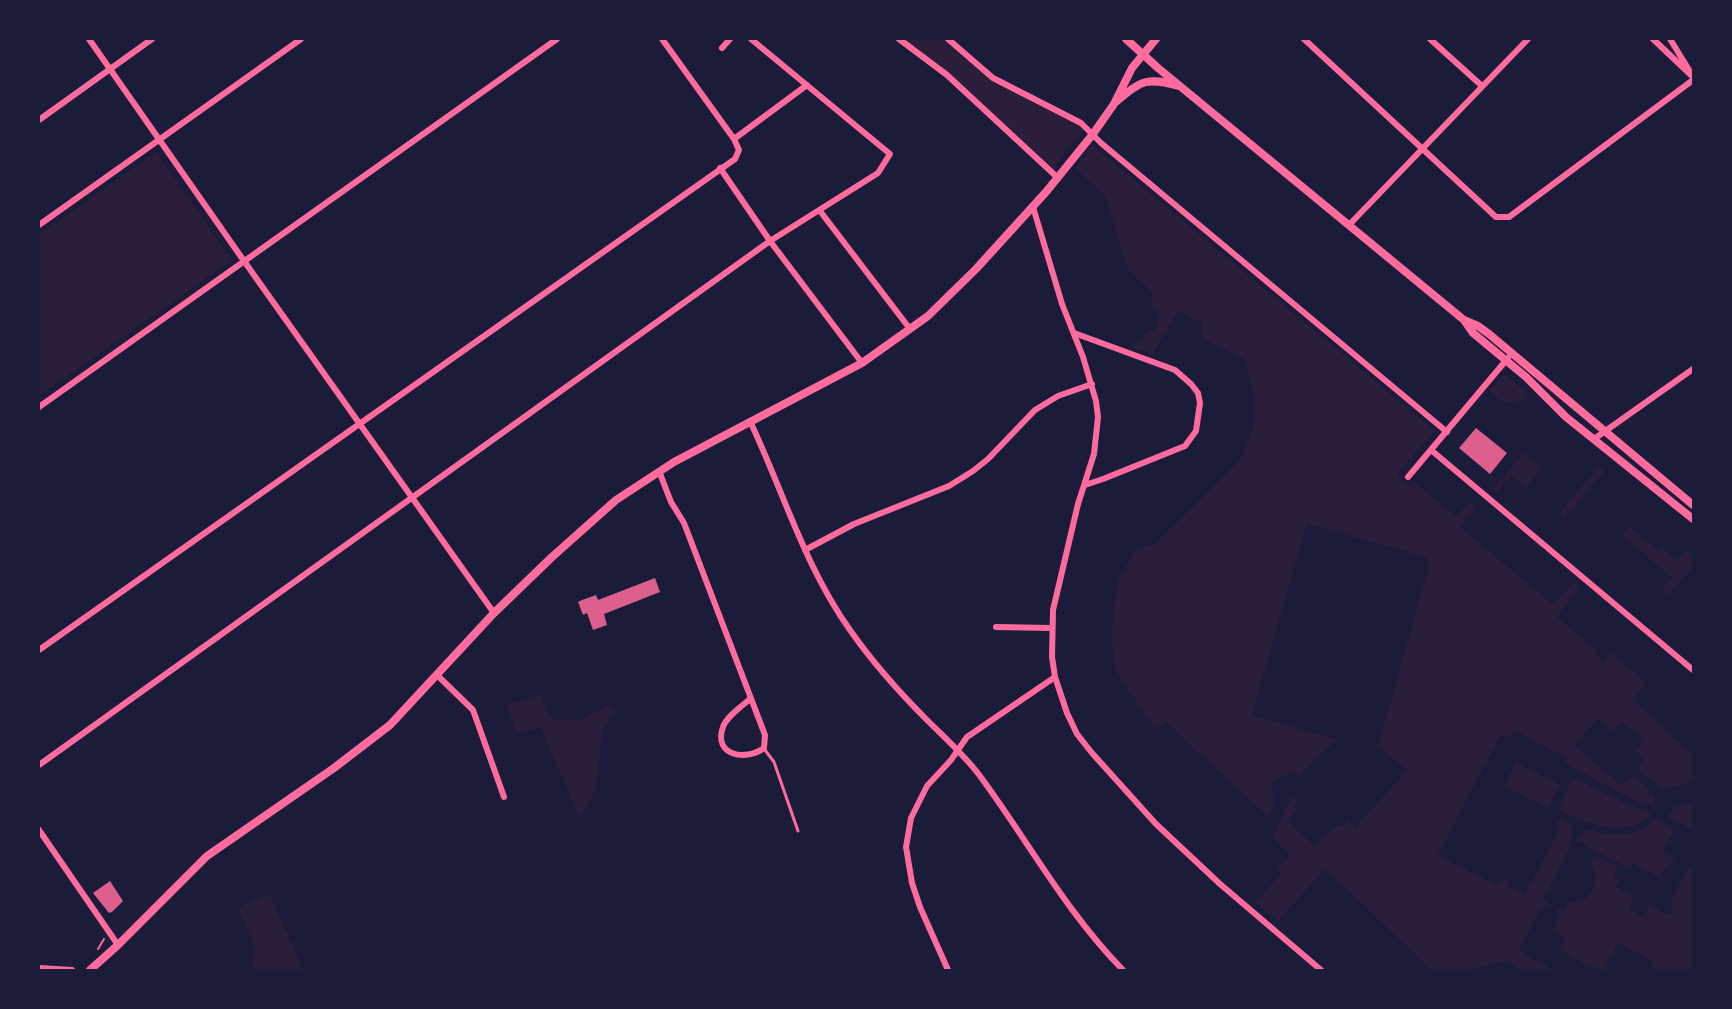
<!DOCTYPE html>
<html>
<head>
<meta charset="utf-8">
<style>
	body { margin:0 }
	#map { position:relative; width:1732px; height:1009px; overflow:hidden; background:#1b1b3a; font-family:"Archivo Narrow",sans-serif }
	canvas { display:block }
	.frame { position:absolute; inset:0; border:40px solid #1b1b3a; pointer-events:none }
</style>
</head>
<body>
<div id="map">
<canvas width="1732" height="1009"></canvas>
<div class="frame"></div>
</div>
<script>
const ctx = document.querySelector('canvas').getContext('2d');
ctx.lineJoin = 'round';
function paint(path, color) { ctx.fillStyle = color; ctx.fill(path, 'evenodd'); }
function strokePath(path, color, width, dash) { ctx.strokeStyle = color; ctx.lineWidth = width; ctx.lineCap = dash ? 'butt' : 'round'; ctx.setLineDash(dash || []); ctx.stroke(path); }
const green = new Path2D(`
	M 899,39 L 948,39 L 993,78 L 1085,127 L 1051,172 L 947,76 Z
	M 1092,145 L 1435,431 L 1397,474 L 1409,486 L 1414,481 L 1456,517 L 1469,502 L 1476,508 L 1460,527 L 1554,605 L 1574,581 L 1580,586 L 1557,617 L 1599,652 L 1596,655 L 1603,662 L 1611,653 L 1647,683 L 1633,699 L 1693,756 L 1693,784 L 1692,782 L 1663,790 L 1637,768 L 1645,759 L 1635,750 L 1645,741 L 1622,721 L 1613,731 L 1598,718 L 1575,745 L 1621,786 L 1630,777 L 1636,777 L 1654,796 L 1655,806 L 1636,801 L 1564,763 L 1567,758 L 1514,730 L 1509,738 L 1501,734 L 1438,855 L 1496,884 L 1502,882 L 1504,879 L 1510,881 L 1508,886 L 1525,895 L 1560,827 L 1555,824 L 1559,819 L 1572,825 L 1574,829 L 1569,842 L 1572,843 L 1543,900 L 1550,904 L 1549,907 L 1543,905 L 1519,951 L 1555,970 L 1523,970 L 1506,961 L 1467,970 L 1432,970 L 1325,869 L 1278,921 L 1256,903 L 1281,873 L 1277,869 L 1290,855 L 1273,839 L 1290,799 L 1293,797 L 1299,800 L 1294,806 L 1297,810 L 1287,821 L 1315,846 L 1334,827 L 1342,826 L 1348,821 L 1356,827 L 1407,770 L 1378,746 L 1429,566 L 1426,557 L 1307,524 L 1252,715 L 1335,739 L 1328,749 L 1326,747 L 1299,776 L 1294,772 L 1271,783 C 1275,797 1275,804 1268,817 L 1166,722 L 1156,730 L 1115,670 L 1112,642 L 1113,612 L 1119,579 L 1134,551 L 1155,544 L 1241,459 L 1254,426 L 1254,394 L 1245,360 L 1202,338 L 1202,323 L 1178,311 L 1152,355 L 1132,347 L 1150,330 L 1154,332 L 1159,326 L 1156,323 L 1160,317 L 1150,301 L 1154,294 L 1128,270 L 1105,196 L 1075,168 Z
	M 156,152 L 232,260 L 39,396 L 39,235 Z
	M 1504,374 L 1530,395 L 1526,399 L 1506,403 L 1502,402 L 1489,391 Z
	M 1523,453 L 1541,468 L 1526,488 L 1511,475 L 1496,493 L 1493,490 Z
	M 1599,465 L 1605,471 L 1565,518 L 1560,513 Z
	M 1630,527 L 1658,551 L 1662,547 L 1677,560 L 1686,552 L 1691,554 L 1693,567 L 1669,595 L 1662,589 L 1672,577 L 1622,536 Z
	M 541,694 L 548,713 L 556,721 L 583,719 L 610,704 L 615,711 L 603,729 L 596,790 L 580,818 L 540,727 L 518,735 L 506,705 Z
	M 1516,762 L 1560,784 L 1548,808 L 1504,786 Z
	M 1573,778 L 1633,807 L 1652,813 C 1626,842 1586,823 1558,809 Z
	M 1693,802 L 1693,830 L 1667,817 L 1675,807 Z
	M 1657,816 L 1663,824 L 1674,829 L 1663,852 L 1676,858 L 1663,871 L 1660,878 L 1632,864 L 1629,868 L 1589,848 L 1585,843 L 1576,842 L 1579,835 L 1585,830 C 1610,834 1640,841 1657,816 Z
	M 1594,855 L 1618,867 L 1614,876 L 1620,880 L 1616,887 L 1633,896 L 1629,910 L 1643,918 L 1649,904 L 1668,915 L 1671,914 L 1672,908 L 1670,902 L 1688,867 L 1693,867 L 1693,970 L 1650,970 L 1654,962 L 1618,943 L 1606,965 L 1614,970 C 1594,970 1574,962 1559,948 L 1565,938 L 1554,932 L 1555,925 L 1560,913 L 1555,910 L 1556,907 L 1564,911 L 1568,903 C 1591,904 1603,881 1590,863 Z
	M 269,894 L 304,970 L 252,970 L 255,947 L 238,908 Z`);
const building = new Path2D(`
	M 1476,428 L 1507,453 L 1490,474 L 1459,448 Z
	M 655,578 L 660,592 L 604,614 L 607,625 L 593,630 L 587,613 L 583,615 L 578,602 L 582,600 L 596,595 L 598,600 Z
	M 110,881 L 123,901 L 112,912 L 109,913 L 93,893 Z`);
const path = new Path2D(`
	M 98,949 L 104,939`);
const service = new Path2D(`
	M 765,750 L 774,762 L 798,831`);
const minor = new Path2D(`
	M 89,39 L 244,261 L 494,613
	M 899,39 L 947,75 L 1058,178
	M 948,39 L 993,78 L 1081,123 L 1101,143 L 1447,432
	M 1304,39 L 1496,217 L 1509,217 L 1693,80
	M 1430,39 L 1482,86
	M 1653,39 L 1693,77
	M 1670,39 L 1689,70
	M 722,48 L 730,39
	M 39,120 L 152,39
	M 734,139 L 807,85
	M 720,168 L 770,241 L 862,363
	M 1033,207 L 1062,304 L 1083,357 L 1096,401 L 1098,417 L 1094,454 L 1078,504 L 1053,610 L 1052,657 L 1055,677 L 1067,713 L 1077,734 L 1092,753 L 1156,824 L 1220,884 L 1321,970
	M 820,211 L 910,329
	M 39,225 L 301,39
	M 1349,225 L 1528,39
	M 1074,333 L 1175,370 L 1191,384 L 1198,393 L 1200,403 L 1196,431 L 1185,446 L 1103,479 L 1085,485
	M 39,407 L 557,39
	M 750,421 C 783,491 805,567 850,630 C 873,663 899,692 927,720 C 945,738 965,756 980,776 C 1028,841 1066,912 1123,970
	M 1594,439 L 1693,369
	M 1431,450 L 1693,670
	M 659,471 L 671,502 L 684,523 L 765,735 L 764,748 C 745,762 713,755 723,727 C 727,716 741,707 750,699
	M 1408,477 L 1508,358
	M 805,550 L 854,524 L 949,486 L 973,471 L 988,459 L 1035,410 L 1058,396 L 1092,384
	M 996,627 L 1051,628
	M 39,650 L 735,159 L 739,150 L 734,139 L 662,39
	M 437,675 L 473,710 L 504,797
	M 39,765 L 770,241 L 878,173 L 890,154 L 751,39
	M 39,830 L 118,945
	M 39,968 L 72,970
	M 948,970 L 920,907 L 912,883 L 906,847 L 911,818 L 927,786 L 951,760 L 967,737 L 1055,677`);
const tertiary = new Path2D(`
	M 1117,101 C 1142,80 1147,77 1179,86
	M 90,970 L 118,945 L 207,856 L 334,768 L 390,725 L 494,613 L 552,557 L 616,500 L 674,462 L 862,363 L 928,316 L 976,269 L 1046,192 L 1093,134 L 1114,104 L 1132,68 L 1156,39`);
const secondary = new Path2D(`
	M 1126,39 L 1158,68 L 1464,320 L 1478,326 L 1489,334 L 1693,505
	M 1464,320 L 1473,333 L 1526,377 L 1566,417 L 1693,519`);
paint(green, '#2a1e3b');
paint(building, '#dd5f8e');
strokePath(path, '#ff6b9d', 2);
strokePath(service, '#ff6b9d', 3);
strokePath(minor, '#ff6b9d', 6);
strokePath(tertiary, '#ff6b9d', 8);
strokePath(secondary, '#ff6b9d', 8);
</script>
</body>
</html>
